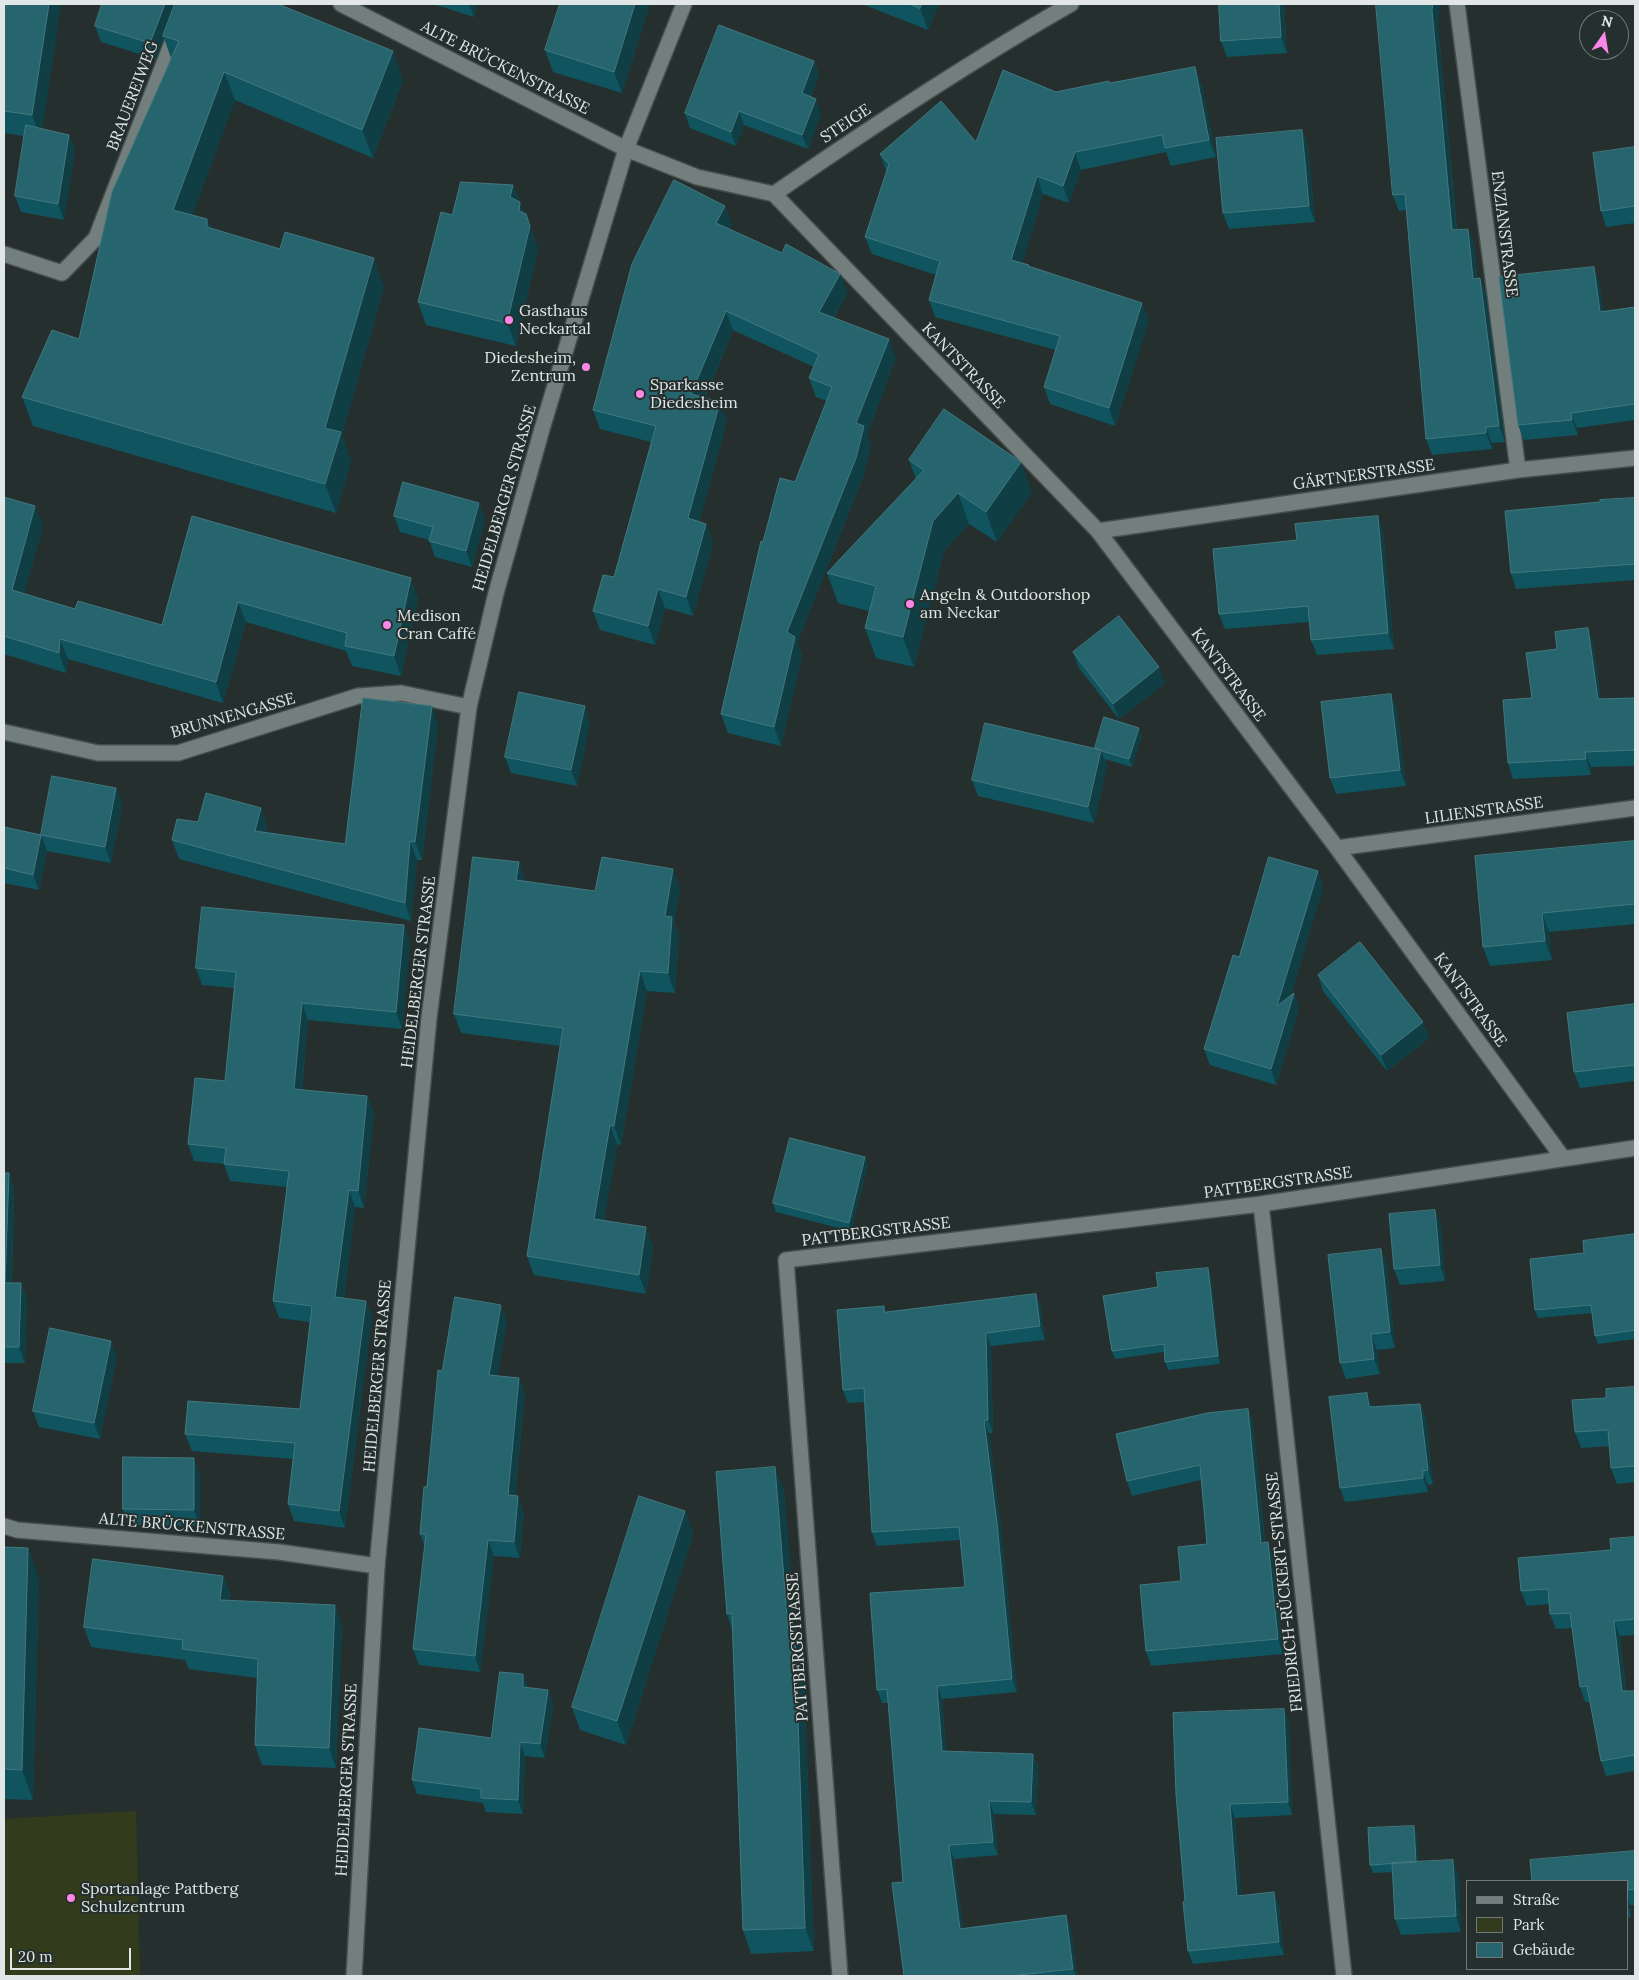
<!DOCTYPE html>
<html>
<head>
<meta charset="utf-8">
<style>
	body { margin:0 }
	#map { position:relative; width:1639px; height:1980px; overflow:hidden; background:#25302e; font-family:Lora,serif }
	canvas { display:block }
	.frame { position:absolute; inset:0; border:5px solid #e0e7e6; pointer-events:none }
	.legend { position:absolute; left:1466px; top:1880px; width:162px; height:90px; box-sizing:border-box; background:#25302e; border:1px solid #707978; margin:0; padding:6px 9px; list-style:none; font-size:15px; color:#e0e7e6 }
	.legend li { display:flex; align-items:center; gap:10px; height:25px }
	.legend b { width:25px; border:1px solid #707978 }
	.north { position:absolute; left:1579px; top:10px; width:50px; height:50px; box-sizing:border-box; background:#25302e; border:1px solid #707978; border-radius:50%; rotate:13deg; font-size:14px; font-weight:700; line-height:20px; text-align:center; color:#e0e7e6 }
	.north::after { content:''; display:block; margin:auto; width:18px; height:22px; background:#fa87e7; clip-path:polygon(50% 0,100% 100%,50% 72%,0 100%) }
	.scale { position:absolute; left:10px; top:1948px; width:121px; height:22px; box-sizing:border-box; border:2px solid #e0e7e6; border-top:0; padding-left:6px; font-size:15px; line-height:18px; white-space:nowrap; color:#e0e7e6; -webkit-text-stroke:4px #25302e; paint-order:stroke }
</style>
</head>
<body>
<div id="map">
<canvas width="1639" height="1980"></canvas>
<div class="frame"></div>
<ul class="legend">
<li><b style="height:6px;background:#737f7d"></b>Straße</li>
<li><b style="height:14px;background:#323c1c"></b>Park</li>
<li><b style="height:14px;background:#26646e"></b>Gebäude</li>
</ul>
<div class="north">N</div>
<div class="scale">20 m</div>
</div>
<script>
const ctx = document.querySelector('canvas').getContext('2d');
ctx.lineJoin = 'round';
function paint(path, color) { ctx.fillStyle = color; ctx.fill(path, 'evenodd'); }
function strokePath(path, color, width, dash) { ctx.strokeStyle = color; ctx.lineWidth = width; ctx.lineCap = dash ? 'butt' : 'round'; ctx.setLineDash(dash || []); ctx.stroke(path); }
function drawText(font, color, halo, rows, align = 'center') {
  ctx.font = font + ' Lora,serif'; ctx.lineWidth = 4; ctx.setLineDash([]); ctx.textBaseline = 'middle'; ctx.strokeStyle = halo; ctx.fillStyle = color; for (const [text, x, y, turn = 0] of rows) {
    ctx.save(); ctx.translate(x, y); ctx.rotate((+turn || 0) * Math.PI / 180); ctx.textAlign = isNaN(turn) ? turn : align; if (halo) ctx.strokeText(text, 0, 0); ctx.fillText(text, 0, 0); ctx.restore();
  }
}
const green = new Path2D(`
	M 136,1811 L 140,1976 L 4,1976 L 4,1819 Z`);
const street = new Path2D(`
	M 341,4 L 626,149 L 697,177 L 774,194 C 871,127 969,62 1071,4
	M 1457,4 L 1518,470
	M 774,194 L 1098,531 L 1337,848 L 1563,1158
	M 4,254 L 62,273 L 96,238 L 187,4
	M 1098,531 L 1518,470 L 1635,458
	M 4,732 L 98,753 L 178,753 L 358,696 L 401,693 L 469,707
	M 1337,848 L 1635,808
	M 1261,1204 L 1344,1976
	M 4,1526 L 17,1530 L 279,1552 L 377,1566
	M 840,1976 L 786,1260 L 1261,1204 L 1635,1148`);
const secondary = new Path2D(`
	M 354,1976 L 377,1566 L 429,1018 L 469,707 L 496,593 L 542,429 L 626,149 L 684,4`);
const wall = new Path2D(`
	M 4,4 L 61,4 L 42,129 L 69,135 L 75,151 L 64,220 L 21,212 L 15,196 L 24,136 L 4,133 Z
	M 102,4 L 403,80 L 373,158 L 235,100 L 192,215 L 207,219 L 211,228 L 384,287 L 342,435 L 351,461 L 336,513 L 33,426 L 22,397 L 79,339 L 171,58 L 164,38 L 156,59 L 101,42 L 95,26 Z
	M 433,4 L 478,4 L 474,17 Z
	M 650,4 L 622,93 L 553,72 L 545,50 Z
	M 862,4 L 939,4 L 928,30 Z
	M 1284,4 L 1287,53 L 1227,57 L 1221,41 Z
	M 1438,26 L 1457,230 L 1468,229 L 1474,244 L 1477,279 L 1480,278 L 1486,294 L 1505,442 L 1492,443 L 1492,449 L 1432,455 L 1426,439 L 1406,210 L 1399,211 L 1393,195 Z
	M 814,61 L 819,75 L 811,97 L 821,113 L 808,149 L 744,125 L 736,146 L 690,128 L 685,113 Z
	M 1109,83 L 1202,85 L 1216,157 L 1171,166 L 1166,152 L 1081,170 L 1069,203 L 1043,194 L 1022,263 L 1149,320 L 1115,426 L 1050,404 L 1044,387 L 1056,350 L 935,317 L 929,300 L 936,275 L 872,254 L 865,237 L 887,172 L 880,154 L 976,142 L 1056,92 Z
	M 1302,130 L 1308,146 L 1315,222 L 1229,229 L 1223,213 Z
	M 1635,147 L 1635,223 L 1606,227 L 1601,211 Z
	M 513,185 L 538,249 L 516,346 L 426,325 L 418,302 L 452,215 Z
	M 732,225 L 729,229 L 782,253 L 840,274 L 847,293 L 834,317 L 896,358 L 867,434 L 871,445 L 863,477 L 797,643 L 802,656 L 781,746 L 728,733 L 721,714 L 763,542 L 795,482 L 827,401 L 816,397 L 809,378 L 814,367 L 733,330 L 705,398 L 727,421 L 699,522 L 706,524 L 713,543 L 693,616 L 665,608 L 655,645 L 600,630 L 593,611 L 614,577 L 651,442 L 600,429 L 593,410 Z
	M 1599,282 L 1603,311 L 1635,307 L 1635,420 L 1577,428 L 1578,435 L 1524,440 L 1518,425 Z
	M 909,460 L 1032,492 L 997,542 L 969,524 L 944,551 L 914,667 L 876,658 L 865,628 L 869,611 L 838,603 L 827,573 L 916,479 Z
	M 4,497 L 43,526 L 24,594 L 75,609 L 162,625 L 192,516 L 418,598 L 401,676 L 352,666 L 346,651 L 246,622 L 223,703 L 68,659 L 66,673 L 4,654 Z
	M 1635,498 L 1635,580 L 1516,589 L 1511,573 L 1600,502 Z
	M 394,516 L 485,519 L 472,567 L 435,557 L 429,540 L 400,532 Z
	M 1383,532 L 1394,649 L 1317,655 L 1311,640 L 1309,622 L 1225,629 L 1219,614 Z
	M 1588,628 L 1593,643 L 1601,699 L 1635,698 L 1635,766 L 1591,767 L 1591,775 L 1513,779 L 1508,763 L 1532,698 Z
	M 1073,652 L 1165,683 L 1119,719 L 1079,668 Z
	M 1391,694 L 1397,710 L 1406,786 L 1336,794 L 1330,778 Z
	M 590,722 L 577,786 L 511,773 L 505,757 Z
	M 438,725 L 422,860 L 417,860 L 411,921 L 179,859 L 172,840 L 198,822 L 261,808 L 267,826 L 266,832 L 345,844 Z
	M 1142,736 L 1132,767 L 1105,759 L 1107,766 L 1094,823 L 978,796 L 972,780 Z
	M 116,788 L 122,804 L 111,863 L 47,851 L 39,890 L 4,883 L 4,827 L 41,835 Z
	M 1635,841 L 1635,924 L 1549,932 L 1552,960 L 1490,966 L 1483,947 Z
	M 519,862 L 525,881 L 595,891 L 680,888 L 674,924 L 679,936 L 675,993 L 647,991 L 621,1145 L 617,1144 L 604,1220 L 653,1247 L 646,1294 L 534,1275 L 527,1256 L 561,1046 L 461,1033 L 454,1014 Z
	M 1318,871 L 1323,887 L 1291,995 L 1294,993 L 1299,1009 L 1276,1085 L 1210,1065 L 1204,1049 L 1239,957 Z
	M 404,925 L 410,941 L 402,1029 L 308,1020 L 302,1090 L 367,1096 L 374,1113 L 364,1208 L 355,1207 L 344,1298 L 366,1301 L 372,1317 L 345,1528 L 294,1521 L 288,1504 L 293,1459 L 192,1451 L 185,1434 L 300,1409 L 310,1322 L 279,1318 L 273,1301 L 287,1187 L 230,1181 L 224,1164 L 194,1161 L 188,1144 L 225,1081 L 234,988 L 202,985 L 196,968 Z
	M 1318,975 L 1423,1022 L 1429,1038 L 1387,1071 L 1323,991 Z
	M 1635,1004 L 1635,1081 L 1580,1088 L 1574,1072 Z
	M 868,1165 L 851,1231 L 776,1212 L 773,1203 Z
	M 4,1173 L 9,1173 L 14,1189 L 12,1283 L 21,1283 L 27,1299 L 25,1363 L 4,1363 Z
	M 1441,1226 L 1445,1281 L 1400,1285 L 1394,1269 Z
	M 1635,1236 L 1635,1339 L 1598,1344 L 1595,1336 L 1592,1313 L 1538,1318 L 1535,1310 L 1584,1253 Z
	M 1387,1265 L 1395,1348 L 1377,1350 L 1380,1374 L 1346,1379 L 1340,1363 Z
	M 1211,1276 L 1220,1364 L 1168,1370 L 1165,1362 L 1164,1352 L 1115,1359 L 1112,1351 L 1158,1287 Z
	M 1036,1294 L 1041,1308 L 1045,1340 L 991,1346 L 993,1433 L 989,1433 L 1002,1536 L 1017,1692 L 942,1699 L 946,1752 L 1033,1754 L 1038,1768 L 1036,1815 L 994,1814 L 998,1855 L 954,1859 L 963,1928 L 1066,1915 L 1071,1929 L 1077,1976 L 904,1976 L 903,1882 L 888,1703 L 882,1703 L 877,1690 L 965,1587 L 960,1540 L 877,1546 L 872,1532 L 864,1402 L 848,1403 L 843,1390 L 884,1306 L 886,1312 Z
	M 507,1321 L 497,1376 L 519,1378 L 525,1394 L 515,1496 L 524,1512 L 520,1558 L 494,1556 L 480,1672 L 419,1665 L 413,1649 L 425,1547 L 420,1534 L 442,1371 Z
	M 117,1357 L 100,1439 L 39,1427 L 33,1411 Z
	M 1635,1387 L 1635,1482 L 1617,1484 L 1611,1468 L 1610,1446 L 1581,1448 L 1575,1432 L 1606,1398 Z
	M 1420,1404 L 1426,1418 L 1433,1484 L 1428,1485 L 1428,1492 L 1345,1502 L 1340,1488 L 1373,1407 Z
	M 1248,1409 L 1253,1424 L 1265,1542 L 1274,1557 L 1283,1654 L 1151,1666 L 1146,1651 L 1181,1581 L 1207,1544 L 1201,1480 L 1132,1496 L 1127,1481 Z
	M 200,1474 L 200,1526 L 129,1525 L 123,1509 Z
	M 784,1490 L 795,1629 L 803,1653 L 814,1951 L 751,1954 L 743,1930 L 732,1629 L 727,1614 Z
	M 685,1511 L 693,1534 L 626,1745 L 580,1730 L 572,1707 Z
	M 1635,1537 L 1635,1635 L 1620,1636 L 1626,1691 L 1635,1691 L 1635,1771 L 1606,1776 L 1601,1761 L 1590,1702 L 1585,1702 L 1580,1687 L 1572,1628 L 1556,1629 L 1550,1614 L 1549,1604 L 1527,1606 L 1521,1591 L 1611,1550 Z
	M 4,1547 L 39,1578 L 33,1800 L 4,1799 Z
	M 223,1576 L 231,1596 L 230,1600 L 342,1625 L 336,1768 L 262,1765 L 255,1745 L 257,1678 L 189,1669 L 185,1660 L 91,1647 L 84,1627 Z
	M 523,1674 L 528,1688 L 548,1690 L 553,1704 L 545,1758 L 525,1756 L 523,1814 L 486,1812 L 483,1803 L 417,1794 L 412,1780 L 491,1738 Z
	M 1284,1709 L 1289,1723 L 1292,1815 L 1235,1818 L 1241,1896 L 1279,1906 L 1284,1955 L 1193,1964 L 1188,1951 L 1185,1901 L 1176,1794 Z
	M 1417,1834 L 1418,1862 L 1459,1876 L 1461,1932 L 1401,1935 L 1395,1919 L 1393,1872 L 1373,1873 L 1370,1865 Z
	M 1635,1851 L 1635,1905 L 1630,1905 L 1631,1917 L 1628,1917 L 1628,1881 Z`);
const shadedWall = new Path2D(`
	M 49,4 L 61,4 L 41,138 L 32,115 Z
	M 165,4 L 177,4 L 163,36 L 164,38 L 156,59 L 150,43 Z
	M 469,4 L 478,4 L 474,17 Z
	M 635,4 L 650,4 L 622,93 L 614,72 Z
	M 922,4 L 939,4 L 928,30 L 920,8 Z
	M 1279,4 L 1284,4 L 1287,53 L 1281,37 Z
	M 1433,4 L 1440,4 L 1438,26 L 1458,246 L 1452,230 L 1432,10 Z
	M 393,51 L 403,80 L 373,158 L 362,130 Z
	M 814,61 L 819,75 L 807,108 L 802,93 Z
	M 1195,67 L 1202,85 L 1216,157 L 1209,140 Z
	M 224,72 L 235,100 L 184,239 L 173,210 Z
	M 816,99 L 821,113 L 808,149 L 802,135 Z
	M 739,111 L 744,125 L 736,146 L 731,132 Z
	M 1302,130 L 1308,146 L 1315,222 L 1309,206 Z
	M 69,135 L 75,151 L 64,220 L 58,204 Z
	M 1075,152 L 1081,170 L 1069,203 L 1063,186 Z
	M 1037,176 L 1043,194 L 1018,277 L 1011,260 Z
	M 513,185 L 528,225 L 510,197 Z
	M 725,206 L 732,225 L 723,242 L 716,223 Z
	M 526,214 L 538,249 L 516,346 L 507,323 Z
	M 207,219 L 218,248 L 207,227 Z
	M 1468,229 L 1474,244 L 1478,295 L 1473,279 Z
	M 374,258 L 384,287 L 342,435 L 351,461 L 336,513 L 325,484 L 325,428 Z
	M 1594,267 L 1599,282 L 1606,327 L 1600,312 Z
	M 840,274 L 847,293 L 826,330 L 819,312 Z
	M 1480,278 L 1486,294 L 1505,442 L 1499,426 Z
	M 1142,303 L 1149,320 L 1115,426 L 1109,408 Z
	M 726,311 L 733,330 L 698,413 L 691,394 Z
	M 889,339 L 896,358 L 867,434 L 871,445 L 863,477 L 797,643 L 802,656 L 781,746 L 774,727 L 787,632 L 856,423 Z
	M 720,402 L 727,421 L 695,537 L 688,518 Z
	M 1571,413 L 1577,428 L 1578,435 L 1572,420 Z
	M 1486,427 L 1492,443 L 1492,449 L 1486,433 Z
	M 1021,462 L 1032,492 L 997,542 L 986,512 Z
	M 958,493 L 969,524 L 944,551 L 914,667 L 903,637 L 933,521 Z
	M 479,503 L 485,519 L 472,567 L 466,551 Z
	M 35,506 L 43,526 L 20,610 L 12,590 Z
	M 1378,516 L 1383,532 L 1394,649 L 1388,633 Z
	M 706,524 L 713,543 L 693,616 L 686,597 Z
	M 411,578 L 418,598 L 401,676 L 394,656 Z
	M 658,589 L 665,608 L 655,645 L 648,626 Z
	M 238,602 L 246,622 L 223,703 L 216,682 Z
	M 1588,628 L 1593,643 L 1603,715 L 1598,699 Z
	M 60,639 L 68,659 L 66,673 L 59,653 Z
	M 1159,667 L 1165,683 L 1119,719 L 1113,704 Z
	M 1391,694 L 1397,710 L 1406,786 L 1400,770 Z
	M 432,706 L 438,725 L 422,860 L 415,842 Z
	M 585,706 L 590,722 L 577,786 L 571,770 Z
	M 1139,728 L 1142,736 L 1132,767 L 1129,759 Z
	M 1101,750 L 1107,766 L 1094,823 L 1088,807 Z
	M 1585,752 L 1591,767 L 1591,775 L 1586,759 Z
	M 116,788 L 122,804 L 111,863 L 105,847 Z
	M 261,808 L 267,826 L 261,849 L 255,831 Z
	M 41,835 L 47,851 L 39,890 L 33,875 Z
	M 410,841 L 417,860 L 411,921 L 405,903 Z
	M 519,862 L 526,882 L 516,880 Z
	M 673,869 L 680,888 L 674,924 L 679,936 L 675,993 L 668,973 L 665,916 Z
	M 1318,871 L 1323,887 L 1283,1021 L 1277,1006 Z
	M 1542,913 L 1549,932 L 1552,960 L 1545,941 Z
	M 404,925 L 410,941 L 402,1029 L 396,1012 Z
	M 640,971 L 647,991 L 621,1145 L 614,1126 Z
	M 1294,993 L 1299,1009 L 1276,1085 L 1271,1069 Z
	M 302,1003 L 308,1020 L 300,1106 L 294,1089 Z
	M 1423,1022 L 1429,1038 L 1387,1071 L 1381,1055 Z
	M 367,1096 L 374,1113 L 364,1208 L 358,1191 Z
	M 610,1125 L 617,1144 L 601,1238 L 594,1219 Z
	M 865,1157 L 868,1165 L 851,1231 L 849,1223 Z
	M 9,1173 L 14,1189 L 11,1299 L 5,1283 Z
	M 349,1190 L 355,1207 L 342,1314 L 335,1297 Z
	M 1435,1210 L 1441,1226 L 1445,1281 L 1440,1265 Z
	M 646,1227 L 653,1247 L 646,1294 L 639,1275 Z
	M 1381,1249 L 1387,1265 L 1395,1348 L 1390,1332 Z
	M 1208,1268 L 1211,1276 L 1220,1364 L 1218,1356 Z
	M 21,1283 L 27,1299 L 25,1363 L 19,1347 Z
	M 1036,1294 L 1041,1308 L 1045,1340 L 1040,1326 Z
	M 366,1301 L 372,1317 L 345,1528 L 339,1511 Z
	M 501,1305 L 507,1321 L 495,1391 L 489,1375 Z
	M 986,1333 L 991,1346 L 993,1433 L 988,1420 Z
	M 1371,1334 L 1377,1350 L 1380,1374 L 1374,1359 Z
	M 111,1341 L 117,1357 L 100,1439 L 94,1423 Z
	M 519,1378 L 525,1394 L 513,1511 L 508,1495 Z
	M 1367,1393 L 1373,1407 L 1369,1407 Z
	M 1420,1404 L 1426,1418 L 1433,1484 L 1428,1470 Z
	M 1248,1409 L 1253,1424 L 1266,1557 L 1261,1543 Z
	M 984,1420 L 989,1433 L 1002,1536 L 1017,1692 L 1012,1679 Z
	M 194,1458 L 200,1474 L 200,1526 L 194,1510 Z
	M 775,1467 L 784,1490 L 795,1630 L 795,1629 L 803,1653 L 814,1951 L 805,1928 L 788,1629 Z
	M 1423,1471 L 1428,1485 L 1428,1492 L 1423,1478 Z
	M 518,1496 L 524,1512 L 520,1558 L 514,1542 Z
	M 685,1511 L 693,1534 L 626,1745 L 617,1721 Z
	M 488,1540 L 494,1556 L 480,1672 L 475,1656 Z
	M 1268,1542 L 1274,1557 L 1283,1654 L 1278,1639 Z
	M 28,1548 L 39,1578 L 33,1800 L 22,1770 Z
	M 223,1576 L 231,1596 L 228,1620 L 220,1600 Z
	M 335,1605 L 342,1625 L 336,1768 L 329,1748 Z
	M 1614,1621 L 1620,1636 L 1627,1706 L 1622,1691 Z
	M 523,1674 L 528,1688 L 523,1687 Z
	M 937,1686 L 942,1699 L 947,1765 L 942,1751 Z
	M 548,1690 L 553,1704 L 545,1758 L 540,1744 Z
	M 1284,1709 L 1289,1723 L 1292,1815 L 1288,1802 Z
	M 520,1742 L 525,1756 L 523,1814 L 518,1800 Z
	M 1033,1754 L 1038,1768 L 1036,1815 L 1031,1802 Z
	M 989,1801 L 994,1814 L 998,1855 L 993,1842 Z
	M 1230,1804 L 1235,1818 L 1242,1910 L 1237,1896 Z
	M 1414,1826 L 1417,1834 L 1419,1871 L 1416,1863 Z
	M 949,1845 L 954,1859 L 965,1942 L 960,1929 Z
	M 1453,1860 L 1459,1876 L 1461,1932 L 1456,1916 Z
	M 1274,1892 L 1279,1906 L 1284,1955 L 1279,1942 Z
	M 1628,1899 L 1630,1905 L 1631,1917 L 1628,1908 Z
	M 1066,1915 L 1071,1929 L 1077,1976 L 1076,1976 L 1073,1969 Z`);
const building = new Path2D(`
	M 4,4 L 49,4 L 32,115 L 4,111 Z
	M 102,4 L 165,4 L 150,43 L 95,26 Z
	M 175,4 L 278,4 L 393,51 L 362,130 L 224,72 L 173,210 L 207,219 L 207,227 L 280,249 L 285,232 L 374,258 L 325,428 L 341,432 L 325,484 L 22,397 L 52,330 L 79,339 L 112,192 L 179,41 L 163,36 Z
	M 560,4 L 635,4 L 614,72 L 545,50 Z
	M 910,4 L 922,4 L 920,8 Z
	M 1219,4 L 1279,4 L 1281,37 L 1221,41 Z
	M 1376,4 L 1433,4 L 1432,10 L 1452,230 L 1468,229 L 1473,279 L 1480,278 L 1499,426 L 1486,427 L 1486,433 L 1426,439 L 1405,194 L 1393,195 Z
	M 719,25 L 814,61 L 802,93 L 816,99 L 802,135 L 739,111 L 731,132 L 685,113 Z
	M 1195,67 L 1209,140 L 1165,148 L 1162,135 L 1075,152 L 1063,186 L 1037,176 L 1011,260 L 1029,265 L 1028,266 L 1142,303 L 1109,408 L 1044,387 L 1060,336 L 929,300 L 940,261 L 865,237 L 889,164 L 880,154 L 941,101 L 976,142 L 1003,70 L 1056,92 L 1109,81 L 1109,83 Z
	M 26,125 L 69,135 L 58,204 L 15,196 Z
	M 1302,130 L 1309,206 L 1223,213 L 1216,138 Z
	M 1635,147 L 1635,206 L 1601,211 L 1593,153 Z
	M 674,180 L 725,206 L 716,223 L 782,253 L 786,244 L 840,274 L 819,312 L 889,339 L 856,423 L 864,426 L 856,458 L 787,632 L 795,637 L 774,727 L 721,714 L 761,541 L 763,542 L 780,478 L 795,482 L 832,387 L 809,378 L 819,354 L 726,311 L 691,394 L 720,402 L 688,518 L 706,524 L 686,597 L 658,589 L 648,626 L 593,611 L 603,575 L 614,577 L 656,426 L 593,410 L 632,264 Z
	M 461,182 L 513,185 L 510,197 L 520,202 L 519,211 L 526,214 L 530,226 L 507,323 L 418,302 L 441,212 L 452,215 Z
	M 1594,267 L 1600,312 L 1635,307 L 1635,393 L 1634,393 L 1635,404 L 1571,413 L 1572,420 L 1518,425 L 1499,277 Z
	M 944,409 L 1021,462 L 986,512 L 958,493 L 933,521 L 903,637 L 865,628 L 876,586 L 827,573 L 924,470 L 909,460 Z
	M 403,482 L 479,503 L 466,551 L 429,541 L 433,527 L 394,516 Z
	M 4,497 L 35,506 L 12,590 L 75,609 L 78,601 L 162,625 L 192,516 L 411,578 L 394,656 L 345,646 L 347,633 L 238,602 L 216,682 L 60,639 L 59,653 L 4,636 Z
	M 1635,498 L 1635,564 L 1511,573 L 1505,511 L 1600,502 L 1600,500 Z
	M 1378,516 L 1388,633 L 1311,640 L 1308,606 L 1219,614 L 1213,549 L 1297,540 L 1295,524 Z
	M 1119,616 L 1159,667 L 1113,704 L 1073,652 Z
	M 1588,628 L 1598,699 L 1635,698 L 1635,750 L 1585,752 L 1586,759 L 1508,763 L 1503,700 L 1532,698 L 1526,653 L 1557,649 L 1555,632 Z
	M 519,692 L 585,706 L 571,770 L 505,757 Z
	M 1391,694 L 1400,770 L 1330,778 L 1321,702 Z
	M 363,698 L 432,706 L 415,842 L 410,841 L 405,903 L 172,840 L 177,819 L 198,822 L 206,793 L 261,808 L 255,831 L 345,844 Z
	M 1104,717 L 1139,728 L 1129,759 L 1102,751 L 1101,750 L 1095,748 Z
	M 985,723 L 1101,750 L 1088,807 L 972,780 Z
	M 52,776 L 116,788 L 105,847 L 41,835 Z
	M 4,827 L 41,835 L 33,875 L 4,868 Z
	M 1635,841 L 1635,904 L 1542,913 L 1545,941 L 1483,947 L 1475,856 Z
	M 473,857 L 519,862 L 516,880 L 595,891 L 602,857 L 673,869 L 665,916 L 672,917 L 668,973 L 640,971 L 614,1126 L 610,1125 L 594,1219 L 646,1227 L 639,1275 L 527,1256 L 563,1028 L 454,1014 Z
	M 1269,857 L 1318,871 L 1277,1006 L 1294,993 L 1271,1069 L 1204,1049 L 1233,955 L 1239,957 Z
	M 202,907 L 404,925 L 396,1012 L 302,1003 L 294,1089 L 367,1096 L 358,1191 L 349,1190 L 335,1297 L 366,1301 L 339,1511 L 288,1504 L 295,1443 L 185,1434 L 188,1401 L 300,1409 L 312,1306 L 273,1301 L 289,1171 L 224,1164 L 226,1148 L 188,1144 L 195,1078 L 225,1081 L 236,972 L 196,968 Z
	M 1360,942 L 1423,1022 L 1381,1055 L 1318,975 Z
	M 1635,1004 L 1635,1065 L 1574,1072 L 1567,1013 Z
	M 790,1138 L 865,1157 L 849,1223 L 773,1203 Z
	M 4,1173 L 9,1173 L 5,1283 L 21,1283 L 19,1347 L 4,1347 Z
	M 1435,1210 L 1440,1265 L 1394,1269 L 1389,1214 Z
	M 1635,1234 L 1635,1330 L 1595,1336 L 1591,1305 L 1535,1310 L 1530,1259 L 1584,1253 L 1583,1241 Z
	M 1381,1249 L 1390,1332 L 1371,1334 L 1374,1359 L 1340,1363 L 1328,1255 Z
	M 1208,1268 L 1218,1356 L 1165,1362 L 1164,1344 L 1112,1351 L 1103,1296 L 1158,1287 L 1156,1273 Z
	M 1036,1294 L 1040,1326 L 986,1333 L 988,1420 L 984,1420 L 997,1523 L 1012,1679 L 937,1686 L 942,1751 L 1033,1754 L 1031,1802 L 989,1801 L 993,1842 L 949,1845 L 960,1929 L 1066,1915 L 1073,1969 L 1009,1976 L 904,1976 L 892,1883 L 903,1882 L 887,1689 L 877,1690 L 870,1593 L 965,1587 L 959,1527 L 872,1532 L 864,1388 L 843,1390 L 837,1310 L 884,1306 L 884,1312 Z
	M 455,1297 L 501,1305 L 489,1375 L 519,1378 L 508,1495 L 518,1496 L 514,1542 L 488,1540 L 475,1656 L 413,1649 L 426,1534 L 420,1534 L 424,1487 L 427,1487 L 438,1370 L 442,1371 Z
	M 50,1328 L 111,1341 L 94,1423 L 33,1411 Z
	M 1635,1387 L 1635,1466 L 1611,1468 L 1608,1430 L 1575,1432 L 1572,1400 L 1606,1398 L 1606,1389 Z
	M 1367,1393 L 1369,1407 L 1420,1404 L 1428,1470 L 1423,1471 L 1423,1478 L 1340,1488 L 1329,1397 Z
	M 1248,1409 L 1261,1543 L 1268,1542 L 1278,1639 L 1146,1651 L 1140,1585 L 1181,1581 L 1178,1547 L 1207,1544 L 1200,1465 L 1127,1481 L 1116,1434 L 1207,1413 Z
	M 123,1457 L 194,1458 L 194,1510 L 123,1509 Z
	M 775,1467 L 788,1629 L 795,1629 L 805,1928 L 743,1930 L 732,1613 L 727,1614 L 716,1472 Z
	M 639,1496 L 685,1511 L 617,1721 L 572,1707 Z
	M 1635,1537 L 1635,1619 L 1614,1621 L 1622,1691 L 1635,1691 L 1635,1755 L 1601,1761 L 1587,1686 L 1580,1687 L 1570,1613 L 1550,1614 L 1548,1589 L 1521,1591 L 1518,1558 L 1611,1550 L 1610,1539 Z
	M 4,1547 L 28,1548 L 22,1770 L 4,1769 Z
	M 93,1559 L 223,1576 L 220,1600 L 335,1605 L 329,1748 L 255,1745 L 258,1659 L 182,1649 L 183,1640 L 84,1627 Z
	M 500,1672 L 523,1674 L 523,1687 L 548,1690 L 540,1744 L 520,1742 L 518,1800 L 481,1798 L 481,1789 L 412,1780 L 419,1728 L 491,1738 Z
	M 1284,1709 L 1288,1802 L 1230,1804 L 1237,1896 L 1274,1892 L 1279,1942 L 1188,1951 L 1183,1902 L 1185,1901 L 1176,1794 L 1173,1713 Z
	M 1414,1826 L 1416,1862 L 1370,1865 L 1368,1828 Z
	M 1635,1851 L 1635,1889 L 1628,1890 L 1628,1881 L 1532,1881 L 1530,1860 Z
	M 1453,1860 L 1456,1916 L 1395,1919 L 1392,1863 Z`);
const markers = [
	[509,320,5,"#fa87e7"],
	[586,367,5,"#fa87e7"],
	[640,394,5,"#fa87e7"],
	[910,604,5,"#fa87e7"],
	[387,625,5,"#fa87e7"],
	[71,1898,5,"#fa87e7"]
];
const streetNames = [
	["ALTE BRÜCKENSTRASSE",505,68,27],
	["BRAUEREIWEG",133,96,-69],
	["STEIGE",846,124,-34],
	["ENZIANSTRASSE",1504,234,83],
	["KANTSTRASSE",963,366,46],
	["GÄRTNERSTRASSE",1364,475,-8],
	["HEIDELBERGER STRASSE",505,498,-74],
	["KANTSTRASSE",1228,675,53],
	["BRUNNENGASSE",233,716,-16],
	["LILIENSTRASSE",1484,811,-8],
	["HEIDELBERGER STRASSE",419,972,-83],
	["KANTSTRASSE",1470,1000,54],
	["PATTBERGSTRASSE",1278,1183,-8],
	["PATTBERGSTRASSE",876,1232,-7],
	["HEIDELBERGER STRASSE",378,1376,-85],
	["ALTE BRÜCKENSTRASSE",192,1527,5],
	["FRIEDRICH-RÜCKERT-STRASSE",1285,1592,-96],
	["PATTBERGSTRASSE",798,1647,-94],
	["HEIDELBERGER STRASSE",347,1780,-87]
];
const poiNames = [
	["Gasthaus",519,311],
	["Neckartal",519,329],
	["Diedesheim,",576,358,"right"],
	["Zentrum",576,376,"right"],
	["Sparkasse",650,385],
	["Diedesheim",650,403],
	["Angeln & Outdoorshop",920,595],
	["am Neckar",920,613],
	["Medison",397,616],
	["Cran Caffé",397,634],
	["Sportanlage Pattberg",81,1889],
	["Schulzentrum",81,1907]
];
paint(green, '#323c1c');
strokePath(street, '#454e4c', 18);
strokePath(secondary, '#454e4c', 18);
strokePath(street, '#737f7d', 15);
strokePath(secondary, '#737f7d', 15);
paint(wall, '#10545f');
paint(shadedWall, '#0f3f45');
paint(building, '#26646e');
strokePath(building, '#437880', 1);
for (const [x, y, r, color] of markers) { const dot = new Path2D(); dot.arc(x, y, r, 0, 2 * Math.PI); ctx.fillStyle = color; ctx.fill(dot); strokePath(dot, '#25302e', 2); }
drawText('16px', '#e0e7e6', '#25302e', streetNames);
drawText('16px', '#e0e7e6', '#25302e', poiNames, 'left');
</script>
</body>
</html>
